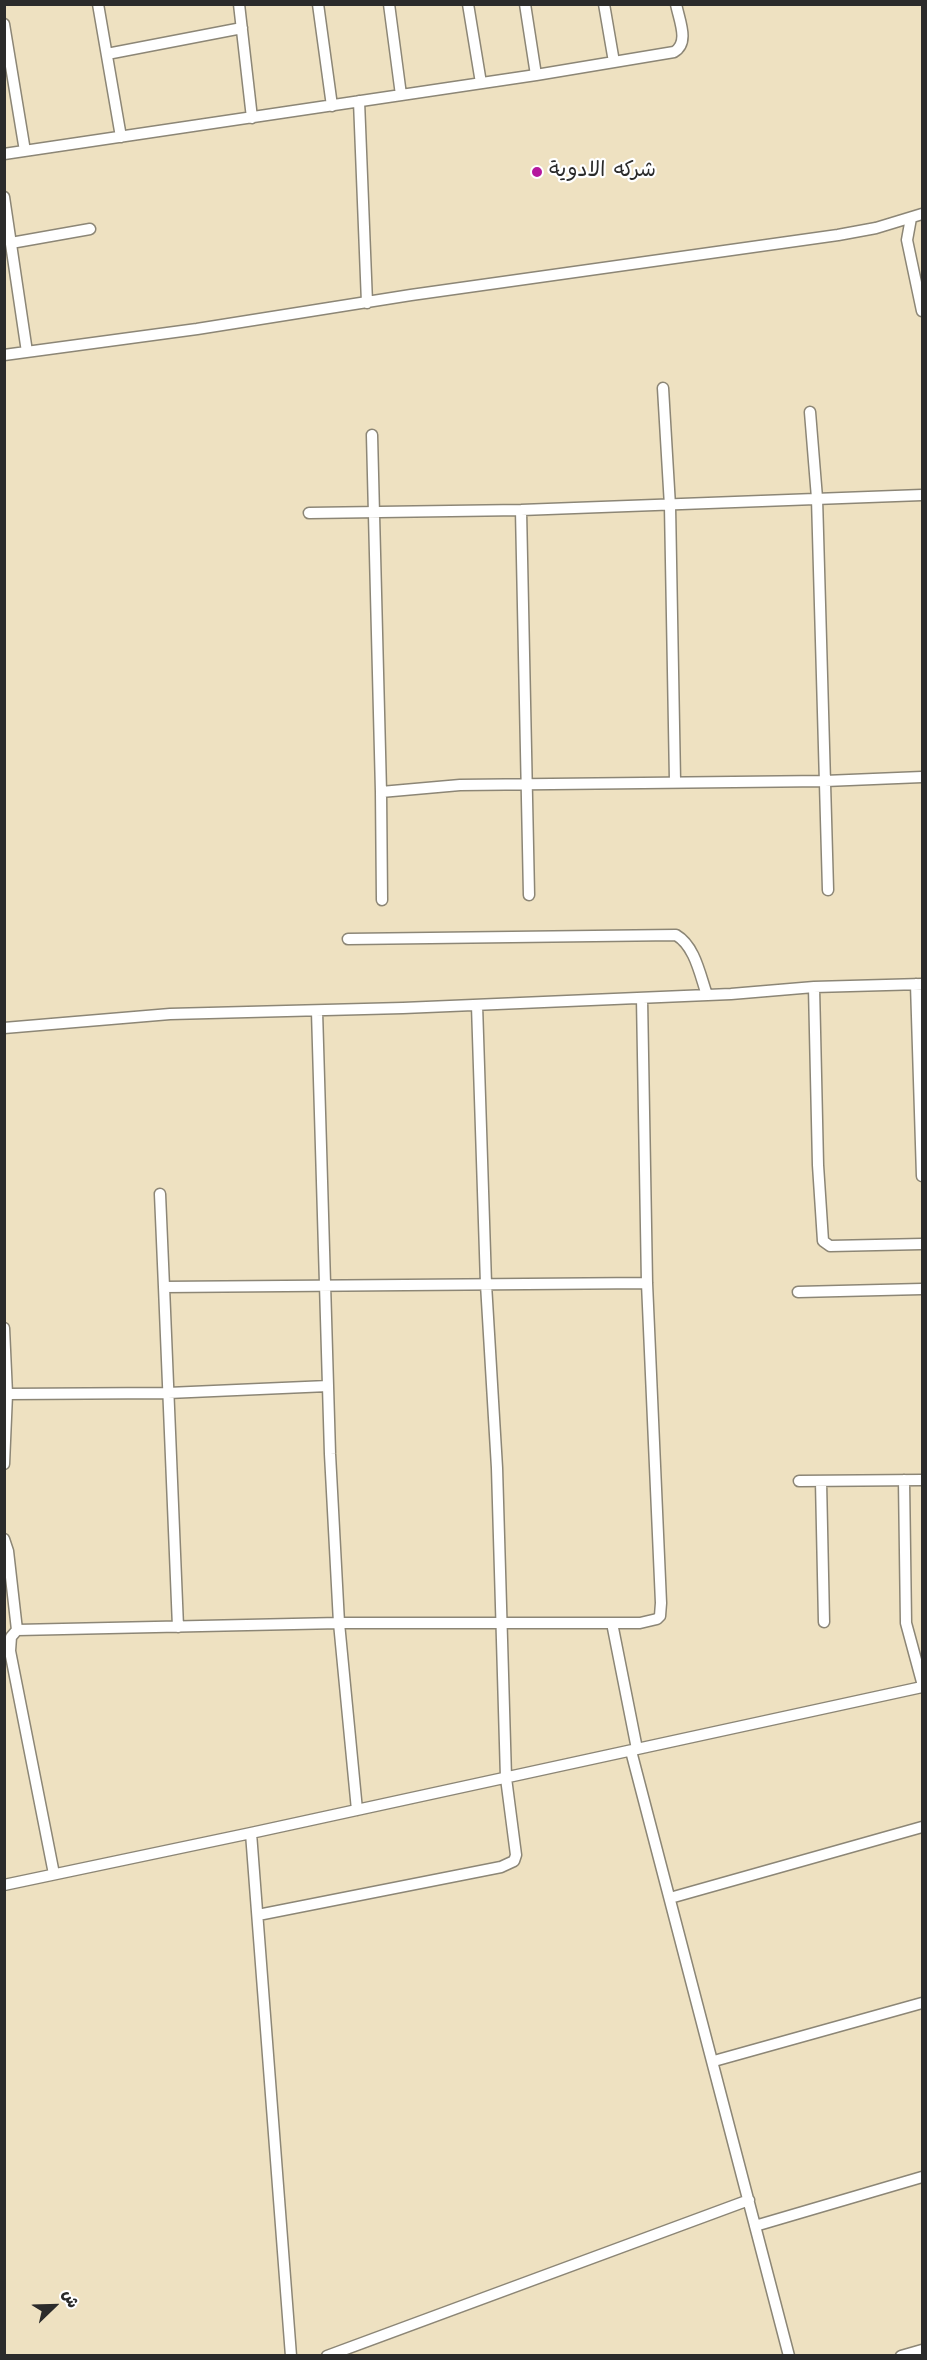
<!DOCTYPE html>
<html>
<head>
<meta charset="utf-8">
<style>
	body { margin:0 }
	#map { position:relative; width:927px; height:2360px; overflow:hidden; background:#eee1c1; font-family:"Architects Daughter","Playpen Sans Arabic",sans-serif }
	canvas { display:block }
	.frame { position:absolute; inset:0; border:6px solid #2b2b2b; pointer-events:none }
	.north { position:absolute; left:24px; top:2276px; width:60px; height:60px; -webkit-text-stroke:4px #fff; paint-order:stroke; rotate:67deg; font-size:16px; font-weight:700; line-height:24px; text-align:center; color:#2b2b2b }
	.north::after { content:''; display:block; margin:auto; width:21px; height:27px; background:#2b2b2b; clip-path:polygon(50% 0,100% 100%,50% 72%,0 100%) }
</style>
</head>
<body>
<div id="map">
<canvas width="927" height="2360"></canvas>
<div class="frame"></div>
<div class="north">ش</div>
</div>
<script>
const ctx = document.querySelector('canvas').getContext('2d');
ctx.lineJoin = 'round';
function strokePath(path, color, width, dash) { ctx.strokeStyle = color; ctx.lineWidth = width; ctx.lineCap = dash ? 'butt' : 'round'; ctx.setLineDash(dash || []); ctx.stroke(path); }
function drawText(font, color, halo, rows, align = 'center') {
  ctx.font = font + ' "Architects Daughter","Playpen Sans Arabic",sans-serif'; ctx.lineWidth = 4.5; ctx.setLineDash([]); ctx.textBaseline = 'middle'; ctx.strokeStyle = halo; ctx.fillStyle = color; for (const [text, x, y, turn = 0] of rows) {
    ctx.save(); ctx.translate(x, y); ctx.rotate((+turn || 0) * Math.PI / 180); ctx.textAlign = isNaN(turn) ? turn : align; if (halo) ctx.strokeText(text, 0, 0); ctx.fillText(text, 0, 0); ctx.restore();
  }
}
const minor = new Path2D(`
	M 98,4 L 121,137
	M 239,4 L 252,118
	M 318,4 L 332,106
	M 389,4 L 401,95
	M 468,4 L 481,83
	M 604,4 L 614,62
	M 4,24 L 25,151
	M 107,54 L 242,28
	M 536,75 L 674,52 C 690,43 679,20 676,4
	M 359,101 L 367,303
	M 4,154 L 536,75 L 525,4
	M 4,197 L 27,352
	M 911,218 L 907,240 L 922,311
	M 11,243 L 90,229
	M 4,355 L 197,329 L 411,295 L 838,235 L 876,228 L 922,214
	M 663,388 L 670,506 L 675,781
	M 810,412 L 817,498 L 828,890
	M 372,435 L 381,792 L 382,900
	M 521,510 L 529,895
	M 309,513 L 521,510 L 922,495
	M 381,792 L 460,785 L 825,781 L 922,777
	M 348,939 L 676,935 C 695,946 700,975 707,995
	M 916,984 L 922,1176
	M 814,987 L 818,1165 L 823,1241 L 830,1246 L 922,1244
	M 317,1011 L 330,1454 L 339,1623 L 357,1810
	M 4,1028 L 170,1014 L 403,1008 L 731,994 L 814,987 L 922,984
	M 160,1194 L 164,1287 L 647,1283
	M 164,1287 L 178,1627
	M 798,1292 L 922,1289
	M 4,1328 L 7,1394 L 4,1464
	M 7,1394 L 168,1393 L 328,1386
	M 904,1480 L 906,1623 L 922,1682
	M 799,1481 L 922,1480
	M 821,1481 L 824,1622
	M 4,1539 L 8,1551 L 17,1630 L 11,1637 L 10,1651 L 54,1874
	M 612,1623 L 637,1749
	M 17,1630 L 339,1623 L 640,1623 L 657,1619 L 660,1616 L 661,1603 L 647,1283 L 642,998
	M 631,1751 L 789,2356
	M 251,1833 L 291,2356
	M 4,1885 L 251,1833 L 922,1687
	M 670,1898 L 922,1827
	M 258,1915 L 501,1867 L 514,1861 L 516,1855 L 506,1778 L 497,1468 L 486,1284 L 477,1005
	M 714,2061 L 922,2003
	M 755,2226 L 922,2177
	M 327,2356 L 749,2200
	M 901,2356 L 922,2350`);
const markers = [
	[537,172,6,"#b5179e"]
];
const poiNames = [
	["شركه الادوية",549,172]
];
strokePath(minor, '#8c8676', 13);
strokePath(minor, '#fff', 10);
for (const [x, y, r, color] of markers) { const dot = new Path2D(); dot.arc(x, y, r, 0, 2 * Math.PI); ctx.fillStyle = color; ctx.fill(dot); strokePath(dot, '#fff', 2); }
drawText('21px', '#2b2b2b', '#fff', poiNames, 'left');
</script>
</body>
</html>
